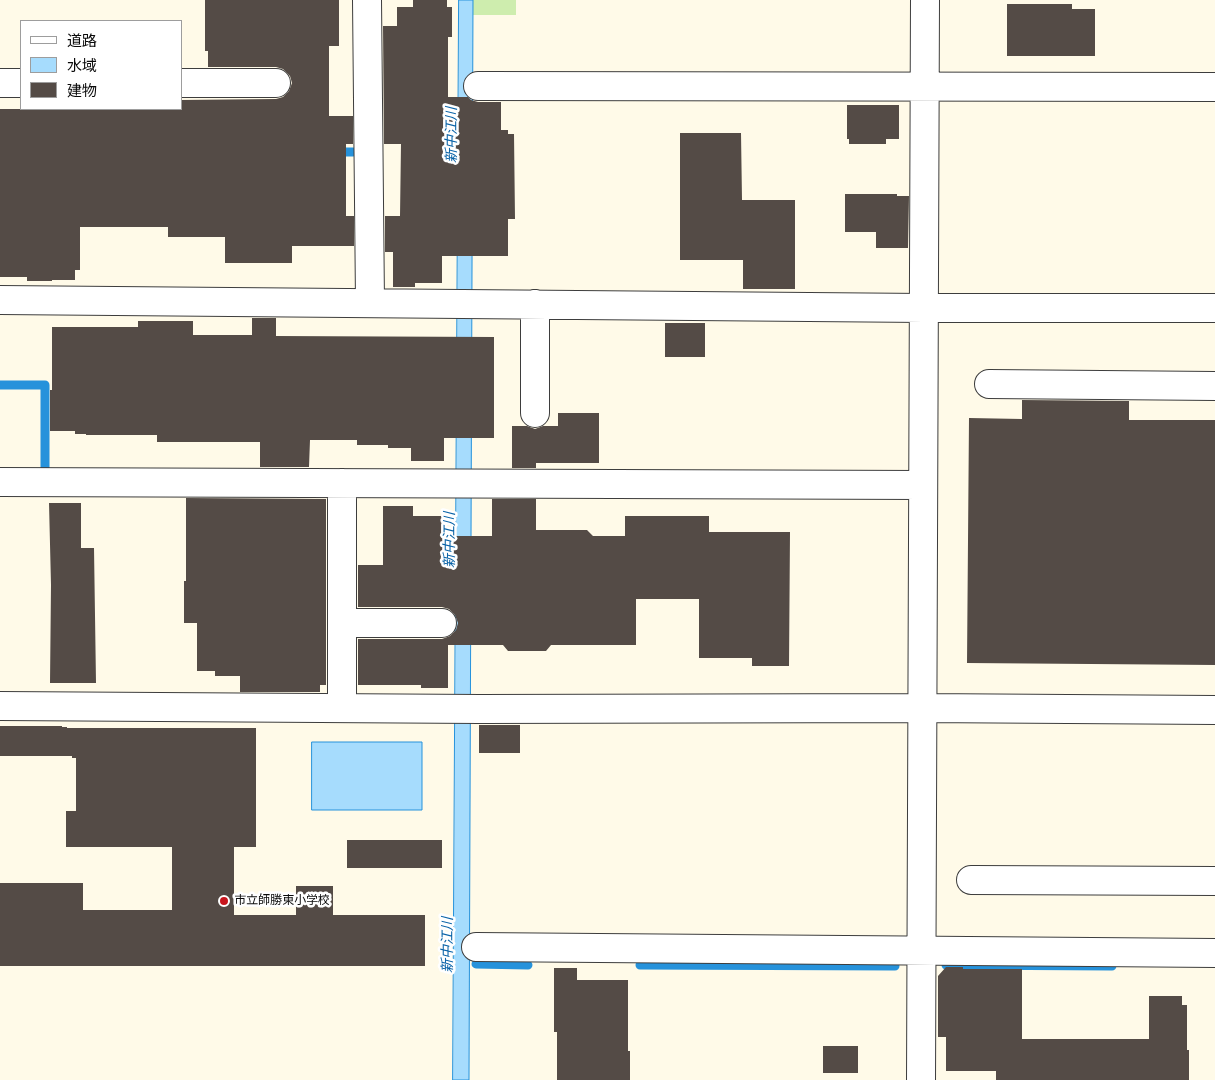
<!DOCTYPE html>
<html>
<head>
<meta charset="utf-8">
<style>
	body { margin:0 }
	#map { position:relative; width:1215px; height:1080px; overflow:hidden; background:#fffae8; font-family:Merriweather,"Noto Sans JP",serif }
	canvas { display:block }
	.legend { position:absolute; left:20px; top:20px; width:162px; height:90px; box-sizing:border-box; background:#fff; border:1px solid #9d9d9d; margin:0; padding:6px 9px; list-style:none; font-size:15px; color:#0a0a0a }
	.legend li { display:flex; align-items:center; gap:10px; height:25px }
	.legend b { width:25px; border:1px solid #9d9d9d }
</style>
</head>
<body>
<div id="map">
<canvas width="1215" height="1080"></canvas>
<ul class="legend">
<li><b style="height:6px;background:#fff"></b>道路</li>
<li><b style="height:14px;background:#a6dcfd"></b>水域</li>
<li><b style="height:14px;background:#544b46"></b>建物</li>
</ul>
</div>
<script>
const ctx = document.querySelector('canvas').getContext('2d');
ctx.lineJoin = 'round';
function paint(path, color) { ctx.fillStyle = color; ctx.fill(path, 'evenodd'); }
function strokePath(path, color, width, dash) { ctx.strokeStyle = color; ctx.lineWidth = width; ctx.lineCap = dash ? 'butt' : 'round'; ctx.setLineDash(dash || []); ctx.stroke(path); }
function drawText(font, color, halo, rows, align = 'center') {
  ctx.font = font + ' Merriweather,"Noto Sans JP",serif'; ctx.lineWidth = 5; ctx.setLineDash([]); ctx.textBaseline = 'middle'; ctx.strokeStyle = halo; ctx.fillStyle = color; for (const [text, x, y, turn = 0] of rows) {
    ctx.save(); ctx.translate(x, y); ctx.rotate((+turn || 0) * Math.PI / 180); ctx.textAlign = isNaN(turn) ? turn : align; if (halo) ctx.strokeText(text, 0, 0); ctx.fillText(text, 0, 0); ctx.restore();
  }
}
const green = new Path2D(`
	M 473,0 L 516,0 L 516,15 L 473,15 Z`);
const water = new Path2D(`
	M 459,0 L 473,0 L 469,1080 L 453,1080 Z
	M 312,742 L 422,742 L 422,810 L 312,810 Z`);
const stream = new Path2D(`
	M 336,152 L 353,152
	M 0,385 L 45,385 L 45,467
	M 476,964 L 528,965
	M 640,965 L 895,966
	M 946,965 L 1112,966`);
const building = new Path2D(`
	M 205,0 L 339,0 L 339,46 L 329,46 L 329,116 L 353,116 L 353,144 L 346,144 L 346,216 L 354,216 L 354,246 L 292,246 L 292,263 L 225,263 L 225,237 L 168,237 L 168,227 L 80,227 L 80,270 L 75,270 L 75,280 L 52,280 L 52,281 L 27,281 L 27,277 L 0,277 L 0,109 L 181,109 L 181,100 L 276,99 L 283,97 L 289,91 L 292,83 L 290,76 L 283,69 L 276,67 L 208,67 L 208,51 L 205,51 Z
	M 413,0 L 447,0 L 447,7 L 452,7 L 452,37 L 448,37 L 448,97 L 468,97 L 471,100 L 478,102 L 501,102 L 501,130 L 508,130 L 508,134 L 514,134 L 515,219 L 508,219 L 508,256 L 442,256 L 442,283 L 415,283 L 415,287 L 393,287 L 393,252 L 385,252 L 385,216 L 400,216 L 401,144 L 384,144 L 383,26 L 397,26 L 397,7 L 413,7 Z
	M 1007,4 L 1072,4 L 1072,9 L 1095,9 L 1095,56 L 1007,56 Z
	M 847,105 L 899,105 L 899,139 L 886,139 L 886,144 L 849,144 L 849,139 L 847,139 Z
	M 680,133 L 741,133 L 742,200 L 795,200 L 795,289 L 743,289 L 743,260 L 680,260 Z
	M 845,194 L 897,194 L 897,196 L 909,196 L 908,248 L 876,248 L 876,232 L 845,232 Z
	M 252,318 L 276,318 L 276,336 L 494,337 L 494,438 L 444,438 L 444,461 L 411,461 L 411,448 L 388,448 L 388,445 L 357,445 L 357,440 L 310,440 L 309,467 L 260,467 L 260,442 L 157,442 L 157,435 L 86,435 L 86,434 L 75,434 L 75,431 L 50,431 L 50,390 L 52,390 L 52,327 L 138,327 L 138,321 L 193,321 L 193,335 L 252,335 Z
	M 665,323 L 705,323 L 705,357 L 665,357 Z
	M 1022,400 L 1129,401 L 1129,420 L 1215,420 L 1215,665 L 967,663 L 969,418 L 1022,419 Z
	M 558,413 L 599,413 L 599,463 L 536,463 L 536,468 L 512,468 L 512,426 L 527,426 L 535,429 L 543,426 L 558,426 Z
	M 186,498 L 326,499 L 326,685 L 320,685 L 320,692 L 240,692 L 240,676 L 215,676 L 215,671 L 197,671 L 197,623 L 184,623 L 184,581 L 186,581 Z
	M 492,499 L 536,499 L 536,530 L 587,530 L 593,536 L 625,536 L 625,516 L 709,516 L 709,532 L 790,532 L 789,666 L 752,666 L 752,658 L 699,658 L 699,599 L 636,599 L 636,645 L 551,645 L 546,651 L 508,651 L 503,645 L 448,645 L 448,688 L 421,688 L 421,685 L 358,685 L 358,639 L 442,639 L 450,636 L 456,630 L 458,623 L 455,615 L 449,609 L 442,607 L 358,607 L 358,565 L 383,565 L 383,506 L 413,506 L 413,516 L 446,516 L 446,536 L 492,536 Z
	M 49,503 L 81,503 L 81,548 L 94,548 L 96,683 L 50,683 L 51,585 Z
	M 479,725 L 520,725 L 520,753 L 479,753 Z
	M 0,726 L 62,726 L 62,727 L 67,727 L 67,728 L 256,728 L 256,847 L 234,847 L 234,915 L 296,915 L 296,886 L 333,886 L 333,915 L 425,915 L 425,966 L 0,966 L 0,883 L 83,883 L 83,910 L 172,910 L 172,847 L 66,847 L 66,811 L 76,811 L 76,758 L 72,758 L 72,756 L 0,756 Z
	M 347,840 L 442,840 L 442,868 L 347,868 Z
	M 946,967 L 963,967 L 963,969 L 1022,969 L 1022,1039 L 1149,1039 L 1149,996 L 1182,996 L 1182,1005 L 1187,1005 L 1187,1050 L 1189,1050 L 1189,1080 L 996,1080 L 996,1071 L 946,1071 L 946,1037 L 938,1037 L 938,976 Z
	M 554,968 L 577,968 L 577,980 L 628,980 L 628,1051 L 630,1051 L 630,1080 L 557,1080 L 557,1032 L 554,1032 Z
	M 823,1046 L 858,1046 L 858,1073 L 823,1073 Z`);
const minor = new Path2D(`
	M 367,0 L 370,302
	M 0,83 L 21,83
	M 181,83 L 276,83
	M 478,86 L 1215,87
	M 0,300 L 924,308 L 1215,308
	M 535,304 L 535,413
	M 989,384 L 1215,386
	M 0,482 L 923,485
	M 342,483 L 342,707
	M 342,623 L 442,623
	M 0,706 L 480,709 L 922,708 L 1215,710
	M 971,880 L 1215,881
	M 476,947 L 1215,953
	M 921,1080 L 925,0`);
const markers = [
	[224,901,5,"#c7151d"]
];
const poiNames = [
	["市立師勝東小学校",234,901]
];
const waterNames = [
	["新中江川",452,135,-90],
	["新中江川",450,540,-90],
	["新中江川",448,945,-90]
];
paint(green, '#ceedae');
paint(water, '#a6dcfd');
strokePath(water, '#2692db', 1);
strokePath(stream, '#2692db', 9);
paint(building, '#544b46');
strokePath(minor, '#3d3d3d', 30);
strokePath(minor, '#fff', 28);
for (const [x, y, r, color] of markers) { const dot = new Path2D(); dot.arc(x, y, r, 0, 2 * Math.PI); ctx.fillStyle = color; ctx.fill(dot); strokePath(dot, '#fff', 2); }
drawText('12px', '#0a0a0a', '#fff', poiNames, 'left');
drawText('italic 14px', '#0862a7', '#fff', waterNames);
</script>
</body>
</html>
